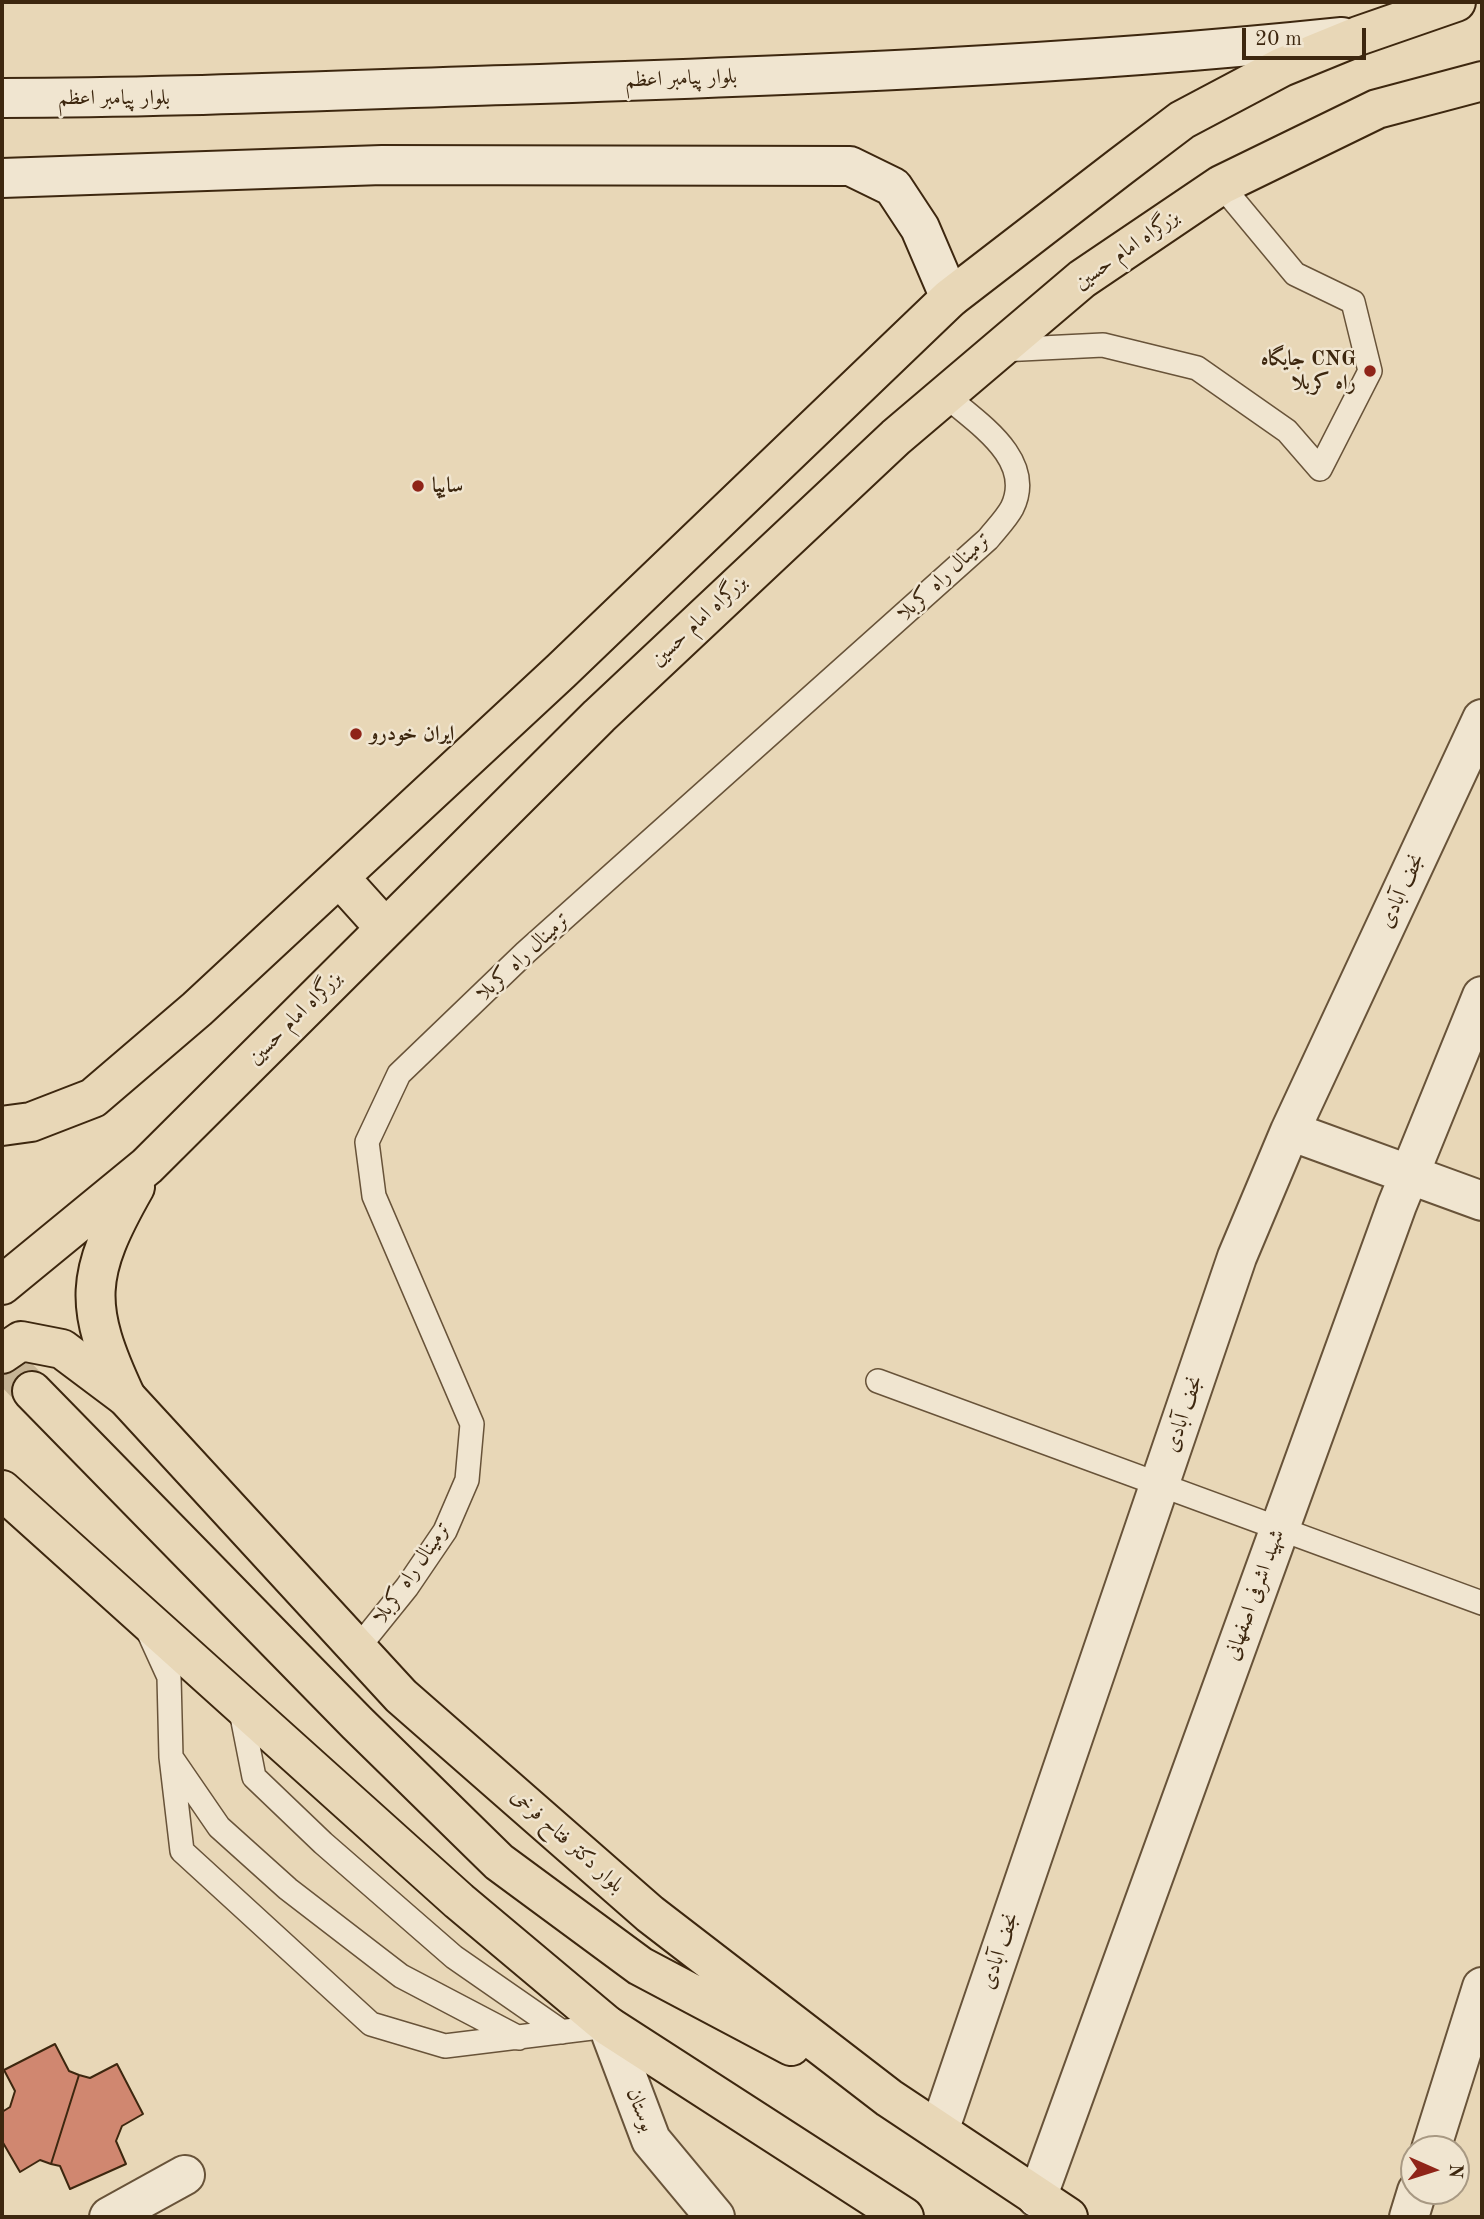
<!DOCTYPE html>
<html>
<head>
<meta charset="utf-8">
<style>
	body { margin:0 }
	#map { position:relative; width:1484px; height:2219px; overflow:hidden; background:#e8d7b7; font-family:"Old Standard TT",serif }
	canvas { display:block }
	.frame { position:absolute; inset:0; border:4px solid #3d270f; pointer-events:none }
	.north { position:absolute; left:1400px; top:2135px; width:70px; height:70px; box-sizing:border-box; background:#f0e5d0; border:2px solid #a89983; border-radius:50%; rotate:93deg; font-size:19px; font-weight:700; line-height:28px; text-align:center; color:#3d270f }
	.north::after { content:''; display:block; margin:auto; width:24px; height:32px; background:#8f2418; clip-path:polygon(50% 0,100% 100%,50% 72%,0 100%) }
	.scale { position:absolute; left:1242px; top:28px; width:124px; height:32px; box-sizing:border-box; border:4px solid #3d270f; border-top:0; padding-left:9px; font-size:21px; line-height:24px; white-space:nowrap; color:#3d270f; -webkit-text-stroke:5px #f0e5d0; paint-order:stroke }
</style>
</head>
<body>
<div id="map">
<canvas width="1484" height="2219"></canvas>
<div class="frame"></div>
<div class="north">N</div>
<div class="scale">20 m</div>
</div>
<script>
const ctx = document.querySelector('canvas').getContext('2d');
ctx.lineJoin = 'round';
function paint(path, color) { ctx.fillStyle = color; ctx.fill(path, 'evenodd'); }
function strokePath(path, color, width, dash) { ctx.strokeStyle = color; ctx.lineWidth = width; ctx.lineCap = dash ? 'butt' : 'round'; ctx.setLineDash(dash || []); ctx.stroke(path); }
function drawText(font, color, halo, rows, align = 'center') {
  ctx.font = font + ' "Old Standard TT",Amiri,serif'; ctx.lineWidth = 5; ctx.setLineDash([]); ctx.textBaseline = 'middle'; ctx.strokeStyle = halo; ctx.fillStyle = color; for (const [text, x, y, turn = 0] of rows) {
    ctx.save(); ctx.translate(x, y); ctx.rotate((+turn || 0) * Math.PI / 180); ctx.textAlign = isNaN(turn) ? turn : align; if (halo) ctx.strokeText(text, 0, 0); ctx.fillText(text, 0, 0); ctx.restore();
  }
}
const building = new Path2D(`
	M 55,2044 L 69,2071 L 79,2075 L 51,2164 L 40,2160 L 20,2172 L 2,2141 L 2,2112 L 10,2107 L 15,2091 L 4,2070 Z
	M 117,2064 L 143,2114 L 122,2126 L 116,2141 L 126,2164 L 70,2189 L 60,2166 L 51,2164 L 79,2075 L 90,2078 Z`);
const primaryTunnel = new Path2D(`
	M 2,1360 L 32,1391`);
const lane = new Path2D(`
	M 1001,350 L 1103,345 L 1197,368 L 1287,431 L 1320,469 L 1370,371 L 1353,302 L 1295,274 L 1221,185
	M 878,1381 L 1482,1603
	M 148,1631 L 169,1677 L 171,1757 L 182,1851 L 371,2024 L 445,2046 L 608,2026
	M 357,1649 L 407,1587 L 445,1531 L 467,1480 L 472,1424 L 374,1196 L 367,1142 L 399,1074 L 526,952 L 988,539 C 996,529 1006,519 1012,508 C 1036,459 977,423 945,395
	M 240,1706 L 254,1777 L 323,1843 L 454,1957 L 562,2032
	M 173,1760 L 219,1827 L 288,1889 L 401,1976 L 519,2038`);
const street = new Path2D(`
	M 1290,1131 L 1482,1201
	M 608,2026 L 651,2140 L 715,2217
	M 939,2131 L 1237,1257 L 1290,1131 L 1482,719
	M 1431,2149 L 1482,1987
	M 1037,2198 L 1397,1205 L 1482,996
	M 109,2217 L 185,2175
	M 1409,2217 L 1417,2191`);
const secondary = new Path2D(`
	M 2,98 C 171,98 339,90 507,85 C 786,76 1065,66 1342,37
	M 2,178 L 382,165 L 850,166 L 893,187 L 920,228 L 950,298`);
const primary = new Path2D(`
	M 2,1354 L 21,1341 L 62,1349 L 126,1397 L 401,1696 L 650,1914 L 889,2098 L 1068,2217
	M 32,1391 L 357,1723 L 499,1862 L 640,1966 L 791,2046
	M 2,1490 L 459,1901 L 608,2026 L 904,2217`);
const highway = new Path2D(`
	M 339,877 L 385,928
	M 2,1126 L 31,1122 L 93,1098 L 197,1009 L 561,671 L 950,298 L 1120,167 L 1182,120 L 1282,67 L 1358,36 L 1456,2
	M 2,1285 L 147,1166 L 599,716 L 896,437 L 1082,279 L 1221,185 L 1377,109 L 1482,81
	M 126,1397 C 83,1305 85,1275 135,1187`);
const markers = [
	[1370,371,7,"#8f2418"],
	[418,486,7,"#8f2418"],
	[356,734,7,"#8f2418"]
];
const streetNames = [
	["بلوار پیامبر اعظم",681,79,-2],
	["بلوار پیامبر اعظم",114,98],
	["بزرگراه امام حسین",1127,250,-35],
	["ترمینال راه کربلا",944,577,-43],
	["بزرگراه امام حسین",699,621,-43],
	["نجف آبادی",1402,891,-65],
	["ترمینال راه کربلا",523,957,-43],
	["بزرگراه امام حسین",295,1018,-45],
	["نجف آبادی",1184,1414,-71],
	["ترمینال راه کربلا",412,1573,-55],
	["شهید اشرفی اصفهانی",1255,1595,-70],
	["بلوار دکتر فتاح فرخی",567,1841,42],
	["نجف آبادی",1000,1951,-71],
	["بوستان",640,2110,69]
];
const poiNames = [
	["جایگاه CNG",1356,359,"right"],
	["راه کربلا",1356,383,"right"],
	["سایپا",432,486],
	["ایران خودرو",370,734]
];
paint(building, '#d08770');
strokePath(building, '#3d270f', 2);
strokePath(primaryTunnel, '#c6b495', 38, [38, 19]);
strokePath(lane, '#685339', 26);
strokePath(street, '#685339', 42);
strokePath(secondary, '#3d270f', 42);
strokePath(primary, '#3d270f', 42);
strokePath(highway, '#3d270f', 42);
strokePath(lane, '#f0e5d0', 23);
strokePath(street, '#f0e5d0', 38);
strokePath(secondary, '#f0e5d0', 38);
strokePath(primary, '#e8d7b7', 38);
strokePath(highway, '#e8d7b7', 38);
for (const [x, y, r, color] of markers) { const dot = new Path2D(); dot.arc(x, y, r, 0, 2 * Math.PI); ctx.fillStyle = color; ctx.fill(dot); strokePath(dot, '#f0e5d0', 2.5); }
drawText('21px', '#3d270f', '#f0e5d0', streetNames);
drawText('bold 21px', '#3d270f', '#f0e5d0', poiNames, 'left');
</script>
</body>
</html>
